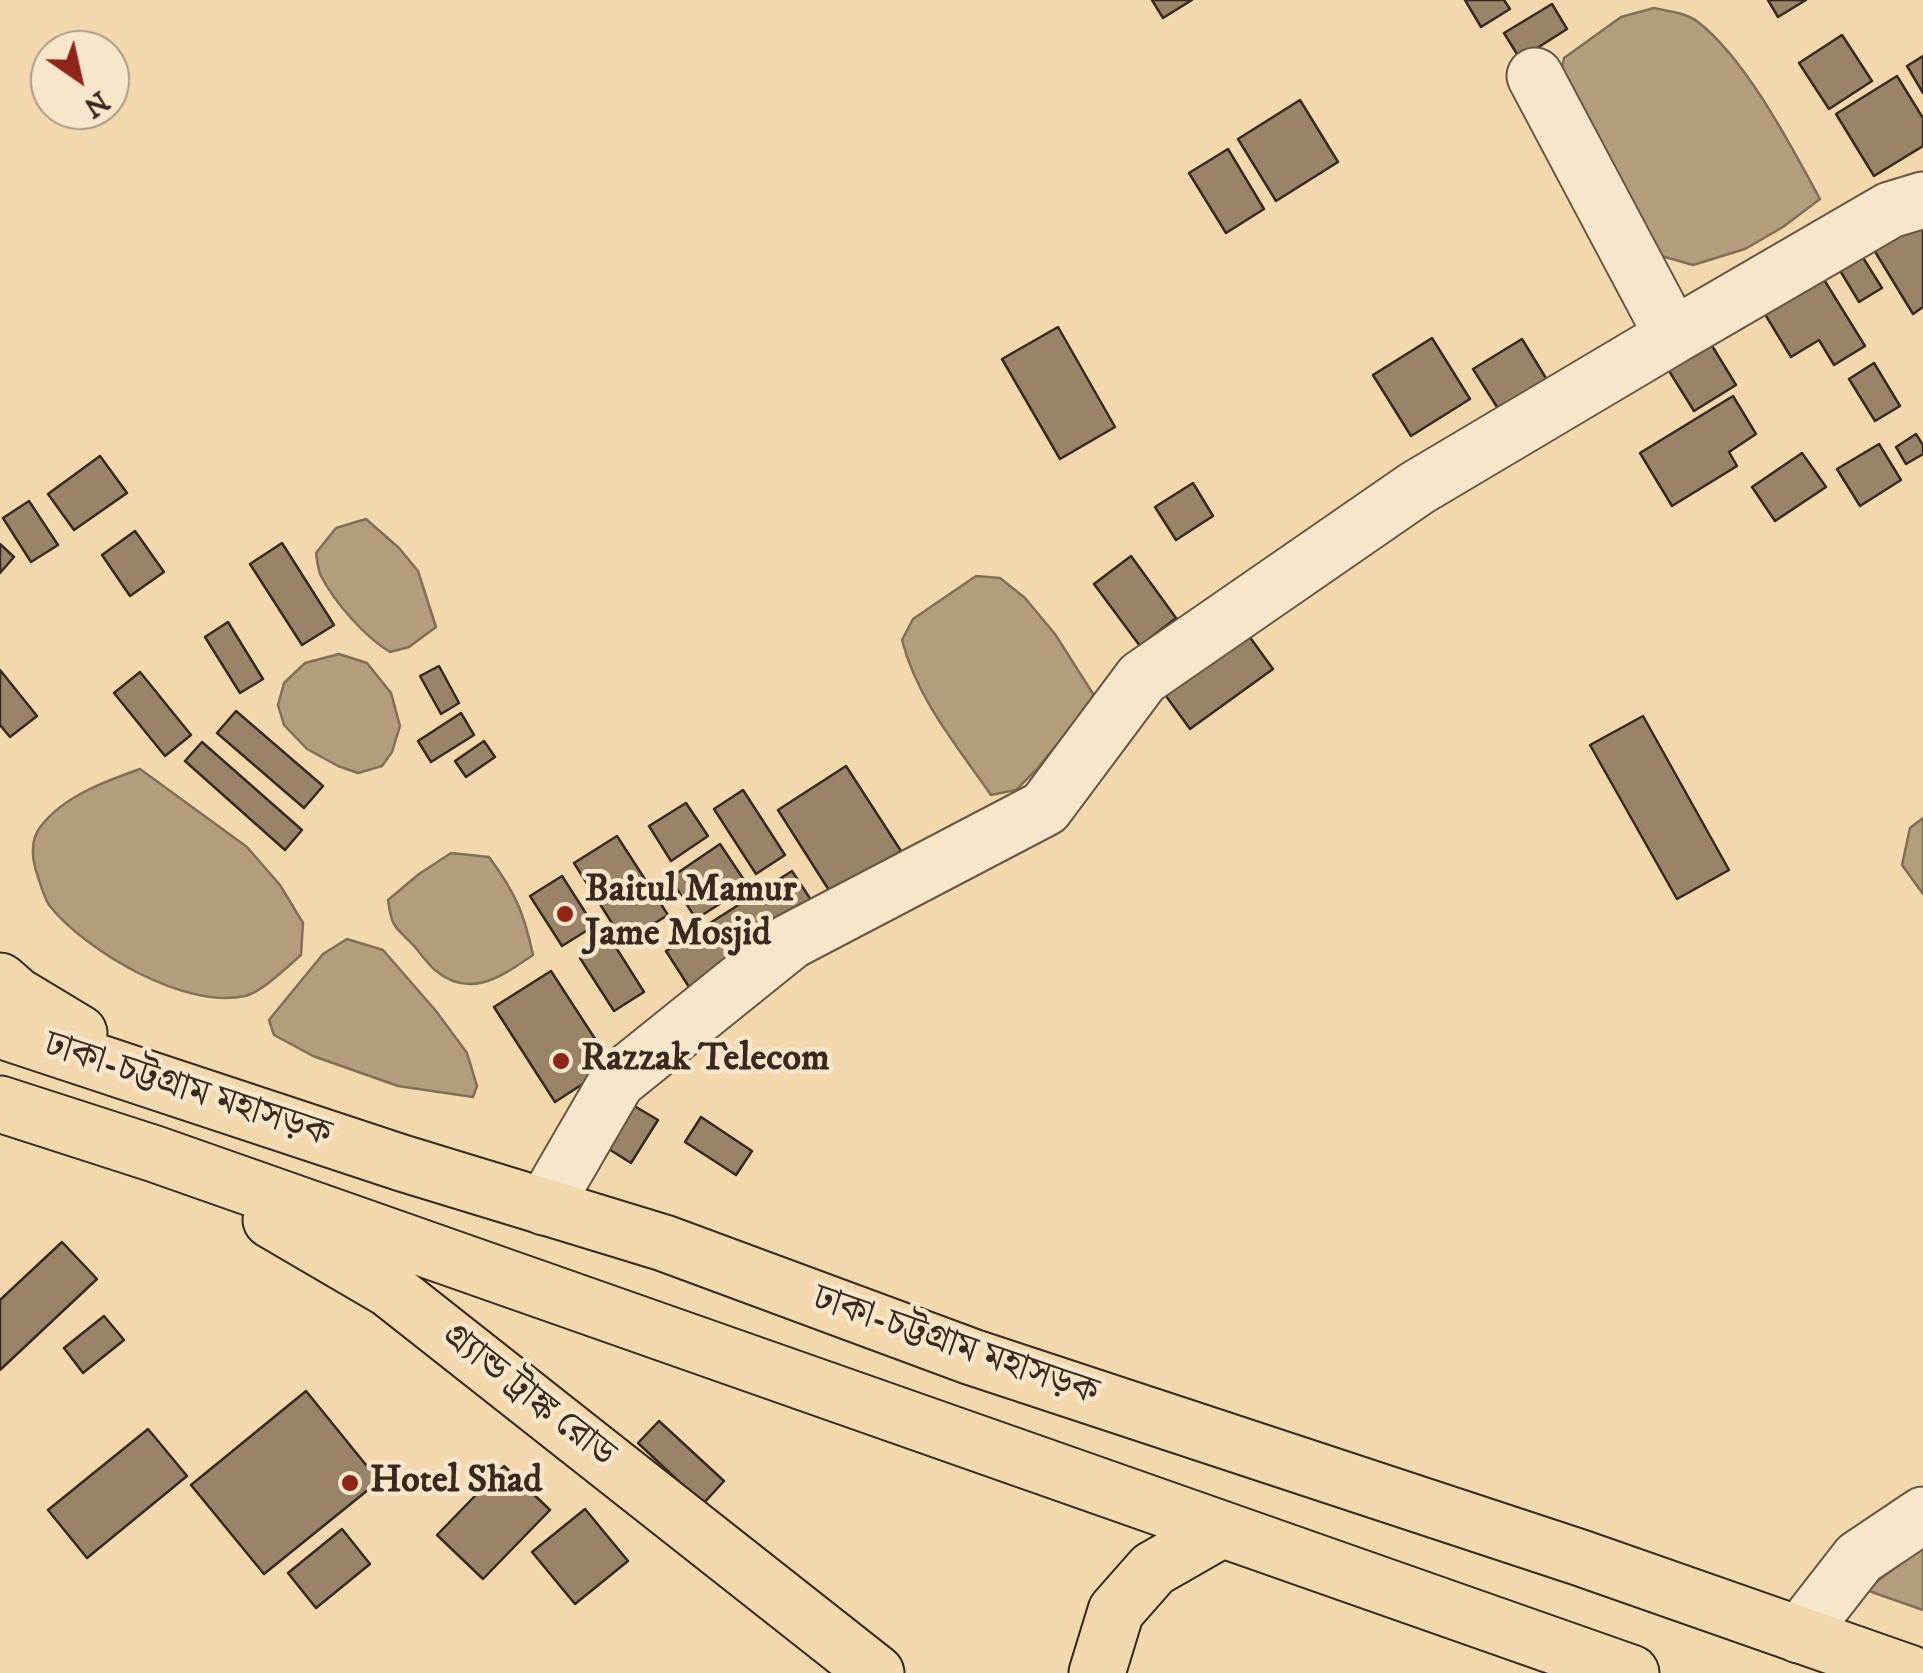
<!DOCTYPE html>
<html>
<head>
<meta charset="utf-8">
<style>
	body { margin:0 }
	#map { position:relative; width:1923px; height:1673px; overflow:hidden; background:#f2d8ac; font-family:"IM FELL DW Pica",serif }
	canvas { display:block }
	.north { position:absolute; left:30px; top:30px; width:100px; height:100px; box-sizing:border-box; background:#f7e6c9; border:2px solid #ab9b84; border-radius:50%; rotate:146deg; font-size:28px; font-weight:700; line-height:40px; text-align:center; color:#392a1d }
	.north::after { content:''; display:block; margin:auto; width:35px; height:45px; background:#8f2418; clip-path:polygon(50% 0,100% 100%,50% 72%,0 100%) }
</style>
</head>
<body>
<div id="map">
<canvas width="1923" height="1673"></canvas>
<div class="north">N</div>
</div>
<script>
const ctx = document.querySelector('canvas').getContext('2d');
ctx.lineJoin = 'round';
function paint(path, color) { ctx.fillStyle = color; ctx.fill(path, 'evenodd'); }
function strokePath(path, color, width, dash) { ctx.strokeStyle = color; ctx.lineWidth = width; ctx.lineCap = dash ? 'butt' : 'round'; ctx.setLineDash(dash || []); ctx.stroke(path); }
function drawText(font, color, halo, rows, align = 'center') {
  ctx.font = font + ' "IM FELL DW Pica","Noto Serif Bengali",serif'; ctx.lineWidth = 9; ctx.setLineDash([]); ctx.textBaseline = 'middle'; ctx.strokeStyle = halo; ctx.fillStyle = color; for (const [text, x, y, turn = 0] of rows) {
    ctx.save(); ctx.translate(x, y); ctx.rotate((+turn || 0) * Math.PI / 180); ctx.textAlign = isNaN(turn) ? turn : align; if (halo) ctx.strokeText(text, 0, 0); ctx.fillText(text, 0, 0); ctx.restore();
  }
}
const water = new Path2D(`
	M 1654,8 C 1668,11 1687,13 1698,22 C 1746,59 1791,146 1820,199 L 1783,227 L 1745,249 L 1693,265 L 1658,255 L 1558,88 L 1564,58 L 1621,17 Z
	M 366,519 L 399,548 L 418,571 L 436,627 L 409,647 L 390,652 C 365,637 335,603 321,576 C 318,570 317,561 316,553 L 336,528 Z
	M 976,576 L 1000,578 L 1025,598 L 1055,634 L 1095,697 L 1037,769 L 1016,790 L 991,795 C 957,746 917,699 902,640 L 913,619 Z
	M 339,654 L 367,663 L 391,693 L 400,726 L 392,752 L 382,766 L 358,773 L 338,766 L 307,749 L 284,725 L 278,705 L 284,683 L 305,663 Z
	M 140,769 L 247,847 L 280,885 L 303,923 L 301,955 C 287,967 262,992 245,996 C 186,1010 85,951 49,905 C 44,897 41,886 38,877 C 32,860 29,841 41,826 C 64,796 106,781 140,769 Z
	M 1923,818 L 1923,894 L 1902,865 L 1910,828 Z
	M 451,853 L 489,857 C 515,892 524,913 533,955 C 502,976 470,1000 435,970 C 427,963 421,954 414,946 C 395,926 392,929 388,900 L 419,874 Z
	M 347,939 L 383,950 L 436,1011 L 467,1053 L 477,1086 L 473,1097 L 398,1086 L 313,1056 L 274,1035 L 269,1020 L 323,954 Z
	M 1923,1546 L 1923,1610 L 1866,1590 Z`);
const building = new Path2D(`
	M 1152,0 L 1192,0 L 1163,18 Z
	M 1465,0 L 1504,0 L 1510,9 L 1481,27 Z
	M 1768,0 L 1806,0 L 1778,17 Z
	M 1552,4 L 1567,29 L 1520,59 L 1504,33 Z
	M 1842,35 L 1872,81 L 1829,109 L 1799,63 Z
	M 1923,56 L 1923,93 L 1907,66 Z
	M 1897,76 L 1923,118 L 1923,146 L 1874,176 L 1836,114 Z
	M 1300,100 L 1338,162 L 1276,201 L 1238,139 Z
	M 1228,149 L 1264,209 L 1226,233 L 1189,173 Z
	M 1923,212 L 1923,307 L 1913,314 L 1871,245 Z
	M 1855,245 L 1882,288 L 1859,302 L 1833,259 Z
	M 1818,270 L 1865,346 L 1834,365 L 1819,340 L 1791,357 L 1760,306 Z
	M 1058,327 L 1115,427 L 1060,459 L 1002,359 Z
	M 1703,331 L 1736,385 L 1694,411 L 1661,358 Z
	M 1432,338 L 1470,399 L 1411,436 L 1373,375 Z
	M 1522,339 L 1552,388 L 1504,418 L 1473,369 Z
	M 1874,363 L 1900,406 L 1875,421 L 1849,379 Z
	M 1733,396 L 1756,434 L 1729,452 L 1737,466 L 1672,506 L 1640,453 Z
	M 1916,434 L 1923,445 L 1923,454 L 1906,464 L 1896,447 Z
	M 1879,444 L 1901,480 L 1860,506 L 1837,469 Z
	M 1802,453 L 1826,487 L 1775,521 L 1752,487 Z
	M 100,456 L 127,493 L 74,530 L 48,494 Z
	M 1193,483 L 1213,516 L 1176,540 L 1155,507 Z
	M 29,501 L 58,545 L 31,562 L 3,518 Z
	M 135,531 L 164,572 L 130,596 L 102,555 Z
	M 282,543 L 334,625 L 302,645 L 250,564 Z
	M 0,544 L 14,557 L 0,573 Z
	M 1131,556 L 1176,618 L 1140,646 L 1094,584 Z
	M 228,622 L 263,679 L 240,693 L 205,637 Z
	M 1241,625 L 1273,669 L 1190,729 L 1158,685 Z
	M 439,666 L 459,703 L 441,714 L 420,676 Z
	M 0,670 L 37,716 L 10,737 L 0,725 Z
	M 140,672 L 191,735 L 165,756 L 114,693 Z
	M 236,711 L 323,786 L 304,808 L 217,733 Z
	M 461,713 L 474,735 L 431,762 L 418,741 Z
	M 1643,716 L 1729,870 L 1677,899 L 1590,745 Z
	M 484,741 L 495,757 L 466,777 L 455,761 Z
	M 202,742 L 302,830 L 285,850 L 185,761 Z
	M 846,766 L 901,851 L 832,895 L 778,810 Z
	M 743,790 L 785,855 L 756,874 L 714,809 Z
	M 686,803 L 708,836 L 671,861 L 649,826 Z
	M 617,836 L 668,915 L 624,942 L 574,863 Z
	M 720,844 L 748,886 L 696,919 L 670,878 Z
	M 792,871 L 815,906 L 689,987 L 666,951 Z
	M 562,876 L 594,926 L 562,946 L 530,896 Z
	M 610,938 L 644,992 L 614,1011 L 580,958 Z
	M 551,971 L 612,1065 L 555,1102 L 494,1007 Z
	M 631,1104 L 658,1120 L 631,1163 L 604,1146 Z
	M 701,1117 L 752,1151 L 736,1175 L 685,1142 Z
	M 62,1242 L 97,1279 L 0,1370 L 0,1300 Z
	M 104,1316 L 124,1340 L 83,1373 L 64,1348 Z
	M 306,1391 L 379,1481 L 264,1574 L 191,1485 Z
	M 659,1421 L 724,1481 L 703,1504 L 638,1443 Z
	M 148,1429 L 187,1476 L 87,1558 L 48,1510 Z
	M 504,1466 L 550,1510 L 483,1579 L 437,1535 Z
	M 585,1509 L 628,1561 L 575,1604 L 532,1552 Z
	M 342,1529 L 370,1564 L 316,1608 L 288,1573 Z`);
const minor = new Path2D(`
	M 1673,336 L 1890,210 L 1923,200
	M 544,1207 L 617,1081 L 791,941 L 1045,808 L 1142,678 L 1417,488 L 1673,336 L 1535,76
	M 1799,1635 L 1859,1558 L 1923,1515`);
const highway = new Path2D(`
	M 0,981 L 16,995 L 79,1033
	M 0,1030 L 402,1163 L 664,1243 L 972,1357 L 1581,1558 L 1909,1673
	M 0,1104 L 155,1154 L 1631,1673
	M 271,1220 L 389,1289 L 876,1673
	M 1097,1673 L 1116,1611 L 1153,1569 L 1221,1530`);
const markers = [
	[565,914,10,"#8f2418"],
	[561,1061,10,"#8f2418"],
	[350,1483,10,"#8f2418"]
];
const poiNames = [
	["Baitul Mamur",585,892],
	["Jame Mosjid",585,936],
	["Razzak Telecom",581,1061],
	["Hotel Shad",370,1483]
];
const streetNames = [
	["ঢাকা-চট্টগ্রাম মহাসড়ক",187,1092,18],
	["ঢাকা-চট্টগ্রাম মহাসড়ক",955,1348,19],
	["গ্র্যান্ড ট্রাঙ্ক রোড",527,1397,38]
];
paint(water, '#b39d7b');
strokePath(water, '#826f55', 2.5);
paint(building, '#998467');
strokePath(building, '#392a1d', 2.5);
strokePath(minor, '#675641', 59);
strokePath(highway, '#392a1d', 59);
strokePath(minor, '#f7e6c9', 55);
strokePath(highway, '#f2d8ac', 55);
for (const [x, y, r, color] of markers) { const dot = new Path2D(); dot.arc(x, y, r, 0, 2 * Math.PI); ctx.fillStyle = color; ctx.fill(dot); strokePath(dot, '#f7e6c9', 4); }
drawText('bold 38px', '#392a1d', '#f7e6c9', poiNames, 'left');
drawText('38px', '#392a1d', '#f7e6c9', streetNames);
</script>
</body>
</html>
